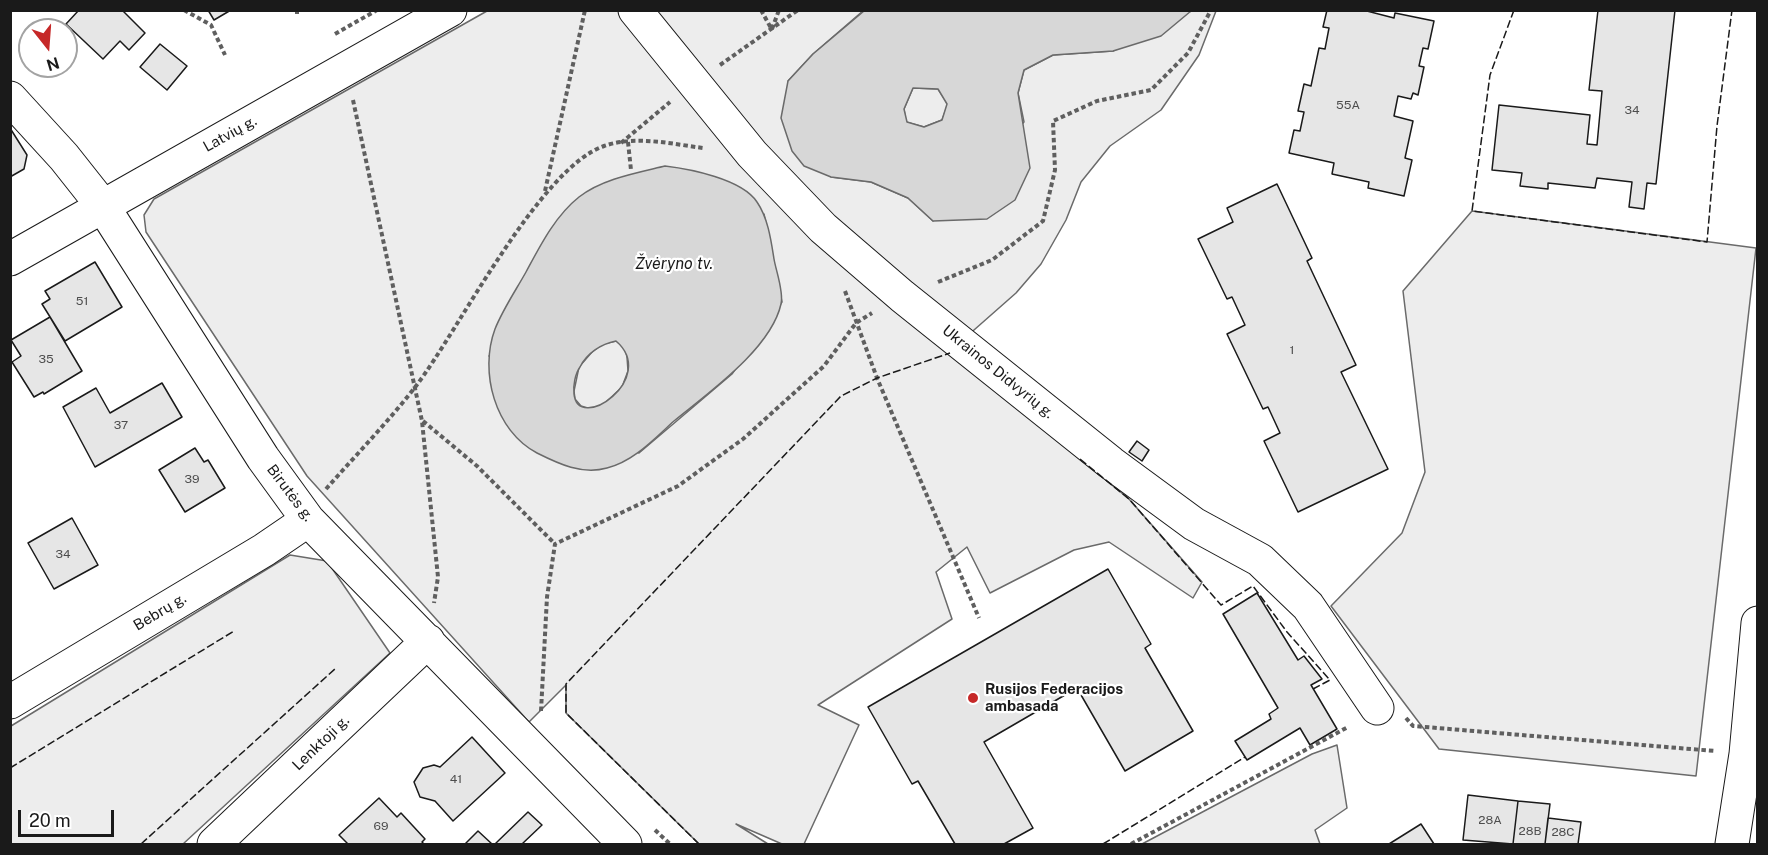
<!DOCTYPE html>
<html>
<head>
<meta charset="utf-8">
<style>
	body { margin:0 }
	#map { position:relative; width:1768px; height:855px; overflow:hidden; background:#fff; font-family:"Public Sans",sans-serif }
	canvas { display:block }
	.frame { position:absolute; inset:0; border:12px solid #1a1a1a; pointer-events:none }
	.north { position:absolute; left:18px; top:18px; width:60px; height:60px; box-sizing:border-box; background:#fff; border:2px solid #a3a3a3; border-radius:50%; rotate:163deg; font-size:16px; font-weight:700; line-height:24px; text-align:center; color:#1a1a1a }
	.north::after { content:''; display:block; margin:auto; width:21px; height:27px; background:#c62828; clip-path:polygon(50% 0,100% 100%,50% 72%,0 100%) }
	.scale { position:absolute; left:18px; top:810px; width:96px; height:27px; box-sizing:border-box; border:3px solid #1a1a1a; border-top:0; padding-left:8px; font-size:18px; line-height:21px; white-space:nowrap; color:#1a1a1a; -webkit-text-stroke:4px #fff; paint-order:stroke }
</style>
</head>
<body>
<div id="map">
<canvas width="1768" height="855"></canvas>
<div class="frame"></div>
<div class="north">N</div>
<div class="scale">20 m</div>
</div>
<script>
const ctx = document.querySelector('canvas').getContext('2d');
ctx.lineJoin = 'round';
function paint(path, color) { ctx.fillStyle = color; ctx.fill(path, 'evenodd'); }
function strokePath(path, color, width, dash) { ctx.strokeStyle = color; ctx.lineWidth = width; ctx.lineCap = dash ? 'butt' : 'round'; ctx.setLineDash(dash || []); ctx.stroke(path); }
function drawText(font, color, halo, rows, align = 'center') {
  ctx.font = font + ' "Public Sans",sans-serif'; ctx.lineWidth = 4.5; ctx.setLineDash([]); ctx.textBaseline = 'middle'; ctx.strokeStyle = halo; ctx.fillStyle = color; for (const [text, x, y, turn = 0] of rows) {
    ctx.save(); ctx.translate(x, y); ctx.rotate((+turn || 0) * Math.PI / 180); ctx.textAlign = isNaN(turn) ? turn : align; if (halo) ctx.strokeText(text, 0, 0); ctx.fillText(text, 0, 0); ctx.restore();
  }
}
const built = new Path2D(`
	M 864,10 L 813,54 L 788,81 L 831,177 L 871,182 L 908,198 L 933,221 L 1024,122 L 1018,93 L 1024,70 L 1053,55 L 1113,51 L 1191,11 L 1216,11 L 1199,55 L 1161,110 L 1110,146 L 1081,182 L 1066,220 L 1041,264 L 1016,293 L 949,352 L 1129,499 L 1202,582 L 1193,598 L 1109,542 L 1074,550 L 990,593 L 967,547 L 936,572 L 952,619 L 818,705 L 859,725 L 804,844 L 782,844 L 736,824 L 768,844 L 699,844 L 566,713 L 566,685 L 529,722 L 307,476 L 146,232 L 144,215 L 154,199 L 487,11 ZM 764,214 L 782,302 L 732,374 L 639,453 L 489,356 Z
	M 913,88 L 938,89 L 948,104 L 942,120 L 924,127 L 906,122 L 904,109 Z
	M 1472,211 L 1756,248 L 1696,776 L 1439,749 L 1331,606 L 1402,533 L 1425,472 L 1403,291 Z
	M 616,341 L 625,348 L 627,357 L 628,371 L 622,387 L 602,406 L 591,409 L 581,406 L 575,399 L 574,391 L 579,367 L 592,352 L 603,344 Z
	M 290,555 L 327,561 L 390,653 L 183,844 L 11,844 L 11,726 Z
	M 1337,745 L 1347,808 L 1315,830 L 1320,844 L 1142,844 L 1312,754 Z`);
const water = new Path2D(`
	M 864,11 L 864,10 L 1191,11 L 1161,36 L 1113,51 L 1053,55 L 1024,70 L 1018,93 L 1030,168 L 1015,200 L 987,219 L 933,221 L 908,198 L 871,182 L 831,177 L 804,166 L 792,151 L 781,118 L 788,81 L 813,54 ZM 913,88 L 938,89 L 947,104 L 942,120 L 924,127 L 907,122 L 904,109 Z
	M 665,166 C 690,169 742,179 757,202 C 768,218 771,240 774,259 C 776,271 784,292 781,304 C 771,349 708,393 674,421 C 654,439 634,461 607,468 C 582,475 559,464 537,453 C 495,431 479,372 495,329 C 503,309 516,290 526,272 C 540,246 555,216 579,197 C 602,179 636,173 665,166 ZM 616,341 C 659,378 578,434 574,394 C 573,386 575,374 580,367 C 587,353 601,344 616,341 Z`);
const building = new Path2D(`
	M 79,10 L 122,10 L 145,33 L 129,50 L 120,41 L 103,59 L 66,24 Z
	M 208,10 L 231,10 L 214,20 Z
	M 1327,10 L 1363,10 L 1394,18 L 1395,13 L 1434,21 L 1428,49 L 1423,48 L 1419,66 L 1424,67 L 1418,95 L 1413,93 L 1411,99 L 1398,96 L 1394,116 L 1413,121 L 1405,158 L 1412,160 L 1404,196 L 1368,188 L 1369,182 L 1332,174 L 1334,163 L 1289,153 L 1294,130 L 1300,131 L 1304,112 L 1298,111 L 1304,84 L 1311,86 L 1319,48 L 1325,49 L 1329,28 L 1323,27 Z
	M 1598,10 L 1675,10 L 1656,184 L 1647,183 L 1644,209 L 1629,207 L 1632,182 L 1597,178 L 1595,188 L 1548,183 L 1548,189 L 1520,186 L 1522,173 L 1492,170 L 1499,105 L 1590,115 L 1587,144 L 1597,145 L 1602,91 L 1589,90 Z
	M 160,44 L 187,66 L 167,90 L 140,67 Z
	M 10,128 L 27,155 L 24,169 L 10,177 Z
	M 1277,184 L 1312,258 L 1307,261 L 1356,365 L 1341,372 L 1388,469 L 1298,512 L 1264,441 L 1280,433 L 1268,407 L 1263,409 L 1227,334 L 1245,325 L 1232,297 L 1227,299 L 1198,239 L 1233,222 L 1227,208 Z
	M 95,262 L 122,307 L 65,341 L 42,304 L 50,299 L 45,291 Z
	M 50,317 L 82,371 L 44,394 L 43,392 L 34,397 L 12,362 L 21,356 L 11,340 Z
	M 162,383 L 182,417 L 95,467 L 63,407 L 96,388 L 110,413 Z
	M 1137,441 L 1149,450 L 1142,461 L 1129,452 Z
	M 195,448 L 204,462 L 208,460 L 225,488 L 185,512 L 159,470 Z
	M 72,518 L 98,565 L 54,589 L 28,543 Z
	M 1108,569 L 1151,644 L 1145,648 L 1193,731 L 1125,771 L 1077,688 L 984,742 L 1033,828 L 1004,844 L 955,844 L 918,781 L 912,784 L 868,707 Z
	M 1257,593 L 1298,660 L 1304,656 L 1322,679 L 1311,685 L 1337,729 L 1310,745 L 1300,728 L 1247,760 L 1235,741 L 1271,719 L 1269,714 L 1278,708 L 1223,614 Z
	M 472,737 L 505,773 L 453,821 L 435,801 L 420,797 L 414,782 L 423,768 L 434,765 L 440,767 Z
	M 1468,795 L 1518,801 L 1513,844 L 1463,840 Z
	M 379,798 L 397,817 L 401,813 L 425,839 L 422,842 L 424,844 L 348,844 L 339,835 Z
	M 1518,801 L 1550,804 L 1545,844 L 1513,844 Z
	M 528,812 L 542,825 L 522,844 L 495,844 Z
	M 1548,818 L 1581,822 L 1578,844 L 1545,844 Z
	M 1421,824 L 1434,844 L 1389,844 Z
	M 478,831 L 492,844 L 465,844 Z`);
const path = new Path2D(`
	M 184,10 L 211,25 L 225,55
	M 297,10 L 297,14
	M 761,10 L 772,30
	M 772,29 L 779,10
	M 335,34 L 377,10
	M 720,65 L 798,10
	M 353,100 L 422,421 L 438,577 L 434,603
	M 628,142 L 631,170
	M 621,143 L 670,102
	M 545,191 L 585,10
	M 938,282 L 992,260 L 1043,221 L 1055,170 L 1053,121 L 1097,101 L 1151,90 L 1188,53 L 1211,10
	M 845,291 L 877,378 L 979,618
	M 423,421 L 477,466 L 555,544
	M 326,489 C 356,455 388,422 416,386 C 460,328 539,169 604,146 C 635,135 672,144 703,148
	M 541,711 L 547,597 L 555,544 L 678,486 L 743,439 L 824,366 L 856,323 L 872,313
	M 1406,718 L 1413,726 L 1715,751
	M 655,830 L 670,844
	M 1131,844 L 1348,727`);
const minor = new Path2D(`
	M 635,10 L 752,154 L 823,228 L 902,296 L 1111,463 L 1194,524 L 1260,560 L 1308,606 L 1377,708
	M 10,98 L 64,157 L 102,205 L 263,458 L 308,520 L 625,844
	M 10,259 L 450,10
	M 10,702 L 264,550 L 308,520
	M 214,844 L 428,641
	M 1732,844 L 1746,754 L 1758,623`);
const fence = new Path2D(`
	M 1514,10 L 1490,75 L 1472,211 L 1707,242 L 1717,126 L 1732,10
	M 1080,459 L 1129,499 L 1221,605 L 1253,586 L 1287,632 L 1330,680 L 1313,689
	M 10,768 L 234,631
	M 141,844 L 336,668
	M 699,844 L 566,713 L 566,684 L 841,396 L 877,378 L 950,353
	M 1103,844 L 1245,757`);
const markers = [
	[973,698,6,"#c62828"]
];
const numberNames = [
	["55A",1348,105],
	["34",1632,110],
	["51",82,301],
	["1",1292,350],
	["35",46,359],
	["37",121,425],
	["39",192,479],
	["34",63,554],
	["41",456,779],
	["28A",1490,820],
	["69",381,826],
	["28B",1530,831],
	["28C",1563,832]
];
const streetNames = [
	["Latvių g.",230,134,-29],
	["Ukrainos Didvyrių g.",998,372,39],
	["Birutės g.",290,493,53],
	["Bebrų g.",160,612,-31],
	["Lenktoji g.",321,743,-44]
];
const poiNames = [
	["Rusijos Federacijos",985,689],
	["ambasada",985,706]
];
const waterNames = [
	["Žvėryno tv.",674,264]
];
paint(built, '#ededed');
strokePath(built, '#6a6a6a', 1.5);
paint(water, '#d7d7d7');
strokePath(water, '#6a6a6a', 1.5);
paint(building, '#e6e6e6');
strokePath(building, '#1a1a1a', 1.5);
strokePath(minor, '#1a1a1a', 35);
strokePath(path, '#5f5f5f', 4, [4.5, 3]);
strokePath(minor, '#fff', 33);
strokePath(fence, '#1a1a1a', 1.5, [8, 3]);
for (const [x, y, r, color] of markers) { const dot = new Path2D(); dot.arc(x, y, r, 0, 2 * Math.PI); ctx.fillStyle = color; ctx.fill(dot); strokePath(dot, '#fff', 2); }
drawText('12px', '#4d4d4d', null, numberNames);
drawText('15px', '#1a1a1a', '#fff', streetNames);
drawText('bold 15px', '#1a1a1a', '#fff', poiNames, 'left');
drawText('italic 16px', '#1a1a1a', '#fff', waterNames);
</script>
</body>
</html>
